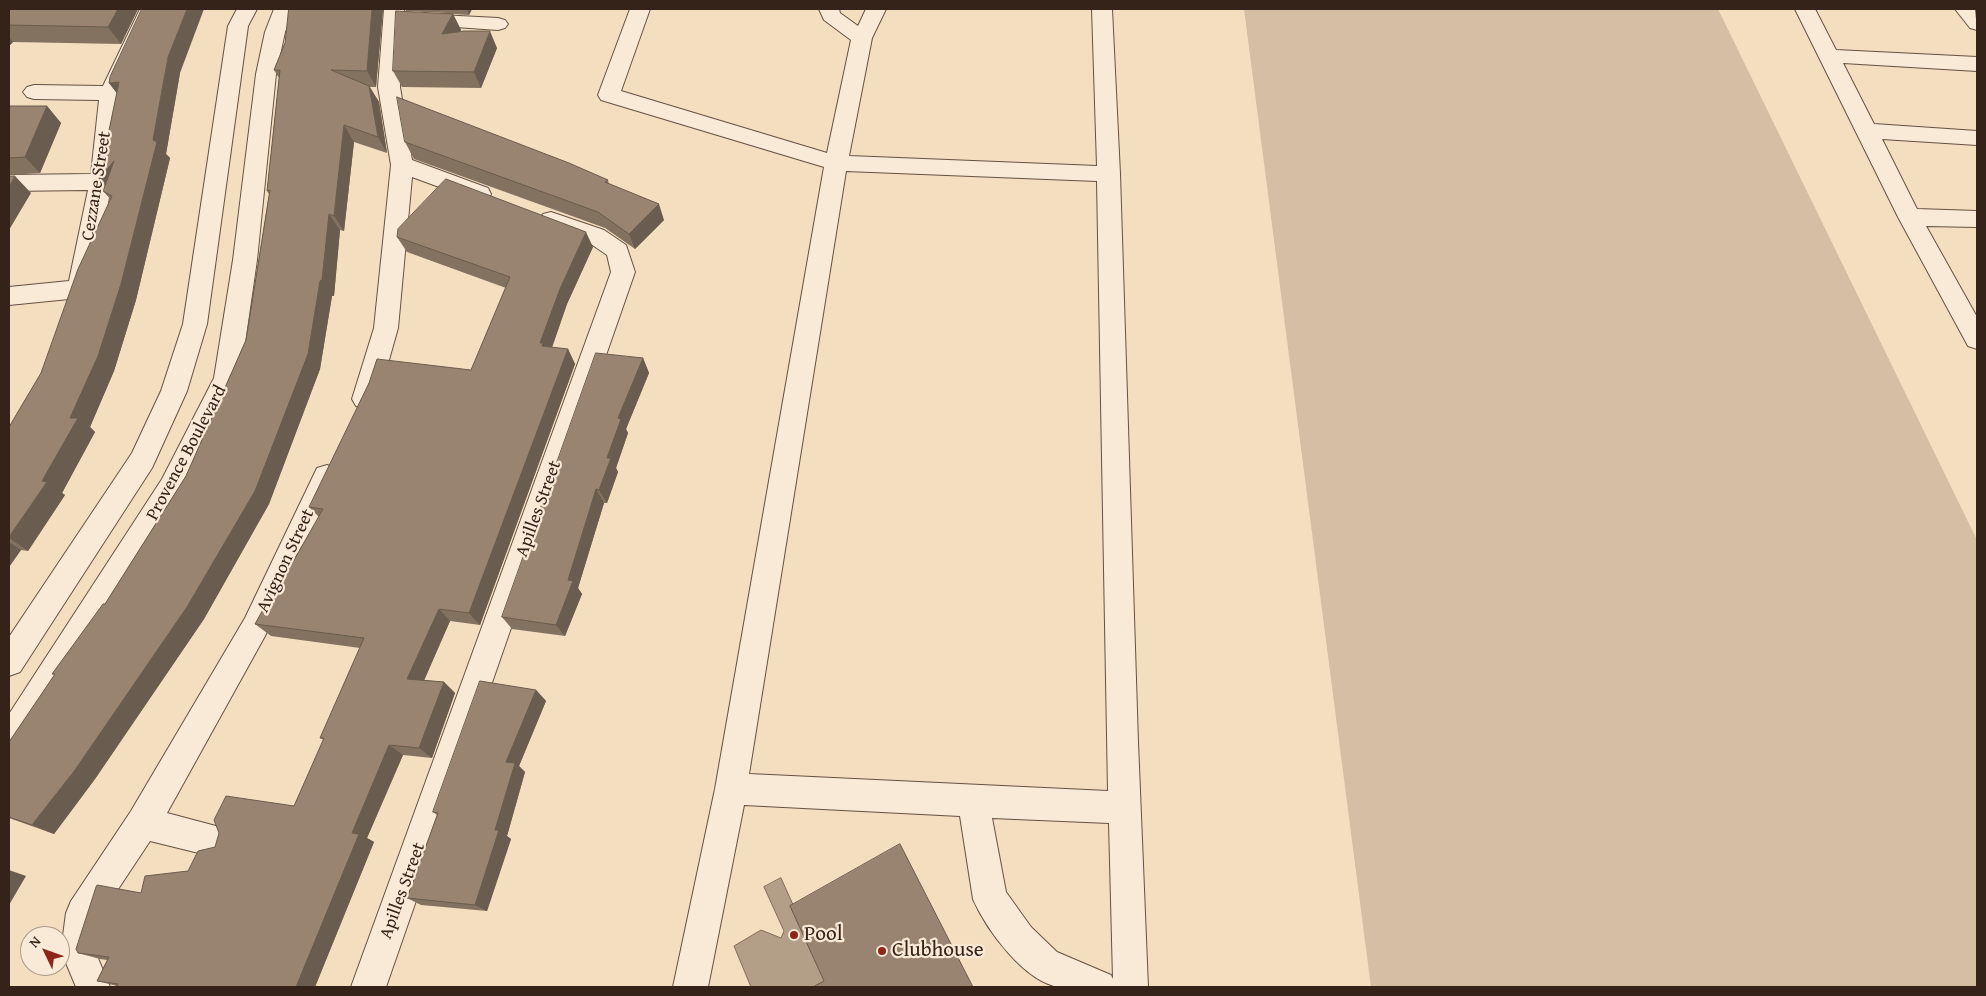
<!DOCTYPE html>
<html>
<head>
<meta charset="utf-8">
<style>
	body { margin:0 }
	#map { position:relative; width:1986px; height:996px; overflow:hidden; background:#f4dec0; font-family:"Gentium Book Plus",serif }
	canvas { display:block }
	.frame { position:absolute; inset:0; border:10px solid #352219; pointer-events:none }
	.north { position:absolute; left:20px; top:926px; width:50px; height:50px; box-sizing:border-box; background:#f8ead6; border:1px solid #aa9a8a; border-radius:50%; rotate:312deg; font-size:14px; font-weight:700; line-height:20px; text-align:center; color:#352219 }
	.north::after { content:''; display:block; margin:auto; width:18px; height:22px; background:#8f2418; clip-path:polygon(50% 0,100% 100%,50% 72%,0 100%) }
</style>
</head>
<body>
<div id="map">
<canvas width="1986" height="996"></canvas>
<div class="frame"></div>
<div class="north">N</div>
</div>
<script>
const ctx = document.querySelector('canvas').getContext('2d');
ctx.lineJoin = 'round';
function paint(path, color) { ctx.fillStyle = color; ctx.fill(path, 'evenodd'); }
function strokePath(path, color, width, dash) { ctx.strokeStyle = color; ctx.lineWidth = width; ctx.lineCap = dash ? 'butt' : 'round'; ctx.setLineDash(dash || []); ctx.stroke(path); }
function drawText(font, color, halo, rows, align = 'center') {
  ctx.font = font + ' "Gentium Book Plus",serif'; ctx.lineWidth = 4.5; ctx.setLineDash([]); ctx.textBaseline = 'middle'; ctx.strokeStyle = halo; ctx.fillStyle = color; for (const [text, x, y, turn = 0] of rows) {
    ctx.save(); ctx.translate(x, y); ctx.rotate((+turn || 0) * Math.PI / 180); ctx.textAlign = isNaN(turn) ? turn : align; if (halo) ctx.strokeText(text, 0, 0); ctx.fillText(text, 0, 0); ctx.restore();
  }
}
const green = new Path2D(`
	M 1244,9 L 1718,9 L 1977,540 L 1977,987 L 1371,987 Z`);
const water = new Path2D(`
	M 781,878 L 830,987 L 751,987 L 734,946 L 761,930 L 781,938 L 784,931 L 764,887 Z`);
const minor = new Path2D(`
	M 140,9 L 160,9 L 121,93 L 112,182 L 92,287 L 88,295 L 79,298 L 9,305 L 9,287 L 69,281 L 88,190 L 9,191 L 9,175 L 91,174 L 99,100 L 34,99 L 27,97 L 23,92 L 27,87 L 34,85 L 103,86 Z
	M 237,9 L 257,9 L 248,26 L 207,324 L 187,391 L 152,468 L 20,672 L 9,676 L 9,637 L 132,453 L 161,391 L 183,324 L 228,26 Z
	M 274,9 L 294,9 L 285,32 L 276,74 L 257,260 L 240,378 L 182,495 L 20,752 L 9,756 L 9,714 L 162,479 L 214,378 L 233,260 L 256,74 L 265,32 Z
	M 384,9 L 404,9 L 400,87 L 412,160 L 488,188 L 491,194 L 488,200 L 480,202 L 412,177 L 398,328 L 378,399 L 374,406 L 365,409 L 356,406 L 352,399 L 374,328 L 391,165 L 378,87 Z
	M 630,9 L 650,9 L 621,91 L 827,153 L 851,40 L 824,20 L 819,9 L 839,9 L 840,13 L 858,26 L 866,9 L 886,9 L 872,38 L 849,156 L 1097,166 L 1092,9 L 1112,9 L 1120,174 L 1138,742 L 1148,987 C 1120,987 1088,991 1060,987 C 1025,983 986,929 973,899 L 960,816 L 744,805 L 708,987 L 673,987 L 715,789 L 824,167 L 601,100 L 598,95 ZM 846,171 L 1097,181 L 1108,791 L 749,774 ZM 992,818 L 1109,823 L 1113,979 L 1111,975 L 1057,952 L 1031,927 L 1006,892 Z
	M 1795,9 L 1815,9 L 1836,50 L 1977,57 L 1977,71 L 1843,63 L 1874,124 L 1977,131 L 1977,145 L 1882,139 L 1917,209 L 1977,211 L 1977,227 L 1926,226 L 1977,317 L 1977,349 L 1968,346 L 1898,217 Z
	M 1955,9 L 1975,9 L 1977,30 L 1970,28 Z
	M 420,14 L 498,18 L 505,20 L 508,24 L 505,28 L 498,30 L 413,24 L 410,20 L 413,16 Z
	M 551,212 L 604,230 L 626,245 L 635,272 L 386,987 L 351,987 L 611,272 L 607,255 L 588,242 L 543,226 L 539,220 L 543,214 Z
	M 327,465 L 337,468 L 341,476 L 265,636 L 167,813 L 231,830 L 235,842 L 231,854 L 219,858 L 150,841 L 99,918 L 95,951 L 110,987 L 76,987 L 61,951 L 66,913 L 71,901 L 131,811 L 245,618 L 317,468 Z`);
const wall = new Path2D(`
	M 9,9 L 138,9 L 121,44 L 13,42 L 9,46 Z
	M 289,9 L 383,9 L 376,87 L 370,87 L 379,102 L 387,153 L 354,142 L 344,231 L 340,230 L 334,296 L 332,296 L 320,369 L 269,504 L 204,619 L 95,779 L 54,834 L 9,818 L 9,742 L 55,675 L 52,674 L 105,604 L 186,476 L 246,340 L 269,194 L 267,191 L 279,78 L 274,70 L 285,43 Z
	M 405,9 L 472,9 L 469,15 L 453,14 L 461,30 L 460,31 L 497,48 L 481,88 L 402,87 L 393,71 L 447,13 L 406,11 Z
	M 180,73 L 166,154 L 170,158 L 136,300 L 114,371 L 90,427 L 95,432 L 62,493 L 65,495 L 28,551 L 21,550 L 9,567 L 9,427 L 41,373 L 111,200 L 103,191 L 105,186 L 99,179 L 117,93 L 109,83 Z
	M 9,106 L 47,106 L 61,123 L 40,173 L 9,175 Z
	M 405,142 L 608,180 L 609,184 L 664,220 L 635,249 L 605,228 L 414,159 Z
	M 397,237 L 593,247 L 567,304 L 552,348 L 568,349 L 575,364 L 480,625 L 450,621 L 424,680 L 444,682 L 455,693 L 432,758 L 403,755 L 367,838 L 374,842 L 315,987 L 116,987 L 117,986 L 97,981 L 107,960 L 100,959 L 78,953 L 141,893 L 188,871 L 215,847 L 294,806 L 324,740 L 320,738 L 360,648 L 271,636 L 255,624 L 319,517 L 309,507 L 471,370 L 506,288 L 407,252 Z
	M 643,358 L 649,373 L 626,429 L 628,433 L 616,468 L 618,472 L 607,503 L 604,503 L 578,588 L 582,594 L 565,636 L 512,629 L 502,617 Z
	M 536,690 L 546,701 L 519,766 L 525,772 L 507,836 L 511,839 L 487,911 L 421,905 L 407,898 L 437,815 L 433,812 Z`);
const shadedWall = new Path2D(`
	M 118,9 L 138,9 L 121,44 L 108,27 Z
	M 187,9 L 204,9 L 180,73 L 166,154 L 170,158 L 136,300 L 114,371 L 90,427 L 95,432 L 62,493 L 65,495 L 28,551 L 9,538 L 9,537 L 42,481 L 70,418 L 153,140 L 168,57 Z
	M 372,9 L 383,9 L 376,87 L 367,71 Z
	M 467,9 L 472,9 L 469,15 Z
	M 453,14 L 461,30 L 450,51 L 442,34 Z
	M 490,31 L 497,48 L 481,88 L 474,72 Z
	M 9,37 L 13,42 L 9,46 Z
	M 119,82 L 122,100 L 109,83 Z
	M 369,86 L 379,102 L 387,153 L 378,137 Z
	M 47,106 L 61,123 L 40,173 L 25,157 Z
	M 344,125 L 354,142 L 344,231 L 334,216 Z
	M 114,161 L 113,195 L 99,179 Z
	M 15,176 L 31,193 L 9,230 L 9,187 Z
	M 659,204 L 664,220 L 635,249 L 629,234 Z
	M 329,214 L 340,230 L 334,296 L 332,296 L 320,369 L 269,504 L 204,619 L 95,779 L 54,834 L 32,825 Z
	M 586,232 L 593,247 L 567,304 L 549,355 L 550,361 L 540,343 L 560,289 Z
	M 568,349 L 575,364 L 480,625 L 469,613 Z
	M 643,358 L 649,373 L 626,429 L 628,433 L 616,468 L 618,472 L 607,503 L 599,490 L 607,458 L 618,418 Z
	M 596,489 L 604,503 L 578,588 L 582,594 L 565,636 L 556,625 L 568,580 Z
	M 9,542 L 21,550 L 9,567 Z
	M 439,609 L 450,621 L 420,690 L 407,679 Z
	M 444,682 L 455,693 L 432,758 L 419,748 Z
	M 536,690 L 546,701 L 519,766 L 525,772 L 507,836 L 511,839 L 487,911 L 475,905 L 495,830 L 506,762 Z
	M 389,745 L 403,755 L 367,838 L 374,842 L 315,987 L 296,987 L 352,833 Z
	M 9,870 L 26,876 L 9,905 Z`);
const building = new Path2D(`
	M 9,9 L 118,9 L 108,27 L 9,25 Z
	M 142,9 L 187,9 L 168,57 L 153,140 L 157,142 L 121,284 L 98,356 L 70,418 L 78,418 L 42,481 L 47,482 L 9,537 L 9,427 L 41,373 L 78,269 L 112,196 L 103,191 L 114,161 L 99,179 L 119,82 L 109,83 L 110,77 Z
	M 289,9 L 372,9 L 367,71 L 331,70 L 369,86 L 378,137 L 344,125 L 334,216 L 329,214 L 322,280 L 320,281 L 308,354 L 255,491 L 187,607 L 75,770 L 32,825 L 9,817 L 9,742 L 55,674 L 52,674 L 103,604 L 105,604 L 186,476 L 246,340 L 270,190 L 267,191 L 280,70 L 274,70 L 285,43 Z
	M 396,11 L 453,14 L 442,34 L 464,31 L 490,31 L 474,72 L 393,71 Z
	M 397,97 L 569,163 L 608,180 L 605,182 L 659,204 L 629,234 L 598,212 L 405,142 Z
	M 9,106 L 47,106 L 25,157 L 9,158 Z
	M 9,176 L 15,176 L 9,187 Z
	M 446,179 L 586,232 L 560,289 L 540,343 L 543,343 L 542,346 L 568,349 L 469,613 L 439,609 L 407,679 L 444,682 L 419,748 L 389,745 L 352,833 L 359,834 L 296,987 L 116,987 L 118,984 L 97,981 L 109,957 L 78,953 L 76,949 L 96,887 L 97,885 L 141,893 L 145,876 L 188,871 L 198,851 L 215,847 L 219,833 L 214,820 L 226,796 L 294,806 L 324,738 L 320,738 L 364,638 L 255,624 L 286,568 L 289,569 L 323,509 L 309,507 L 369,383 L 377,359 L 471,370 L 510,277 L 397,237 L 398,229 Z
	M 596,353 L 643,358 L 618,418 L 621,419 L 607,458 L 611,458 L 599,490 L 596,489 L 568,580 L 573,581 L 556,625 L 502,617 Z
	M 480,681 L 536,690 L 506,762 L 515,763 L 495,830 L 499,830 L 475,905 L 407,898 L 438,813 L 433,812 Z
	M 900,844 L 973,987 L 813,987 L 824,981 L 790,906 Z`);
const markers = [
	[794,935,5,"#8f2418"],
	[882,951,5,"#8f2418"]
];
const streetNames = [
	["Cezzane Street",97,186,-81],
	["Provence Boulevard",187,453,-62],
	["Apilles Street",539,509,-70],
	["Avignon Street",286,561,-65],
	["Apilles Street",403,891,-70]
];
const nearPoinames = [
	["Pool",804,935],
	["Clubhouse",892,951]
];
paint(green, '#d4bea4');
paint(water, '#b39e87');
strokePath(water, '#816c5b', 1);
strokePath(minor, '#655143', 2);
paint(minor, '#f8ead6');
paint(wall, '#837260');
paint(shadedWall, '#6a5c4e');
paint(building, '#988470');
strokePath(building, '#6a5c4e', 1);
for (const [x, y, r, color] of markers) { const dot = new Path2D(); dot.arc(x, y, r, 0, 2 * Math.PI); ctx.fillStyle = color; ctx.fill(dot); strokePath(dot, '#f8ead6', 2); }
drawText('18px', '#352219', '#f8ead6', streetNames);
drawText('21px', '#352219', '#f8ead6', nearPoinames, 'left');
</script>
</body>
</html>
